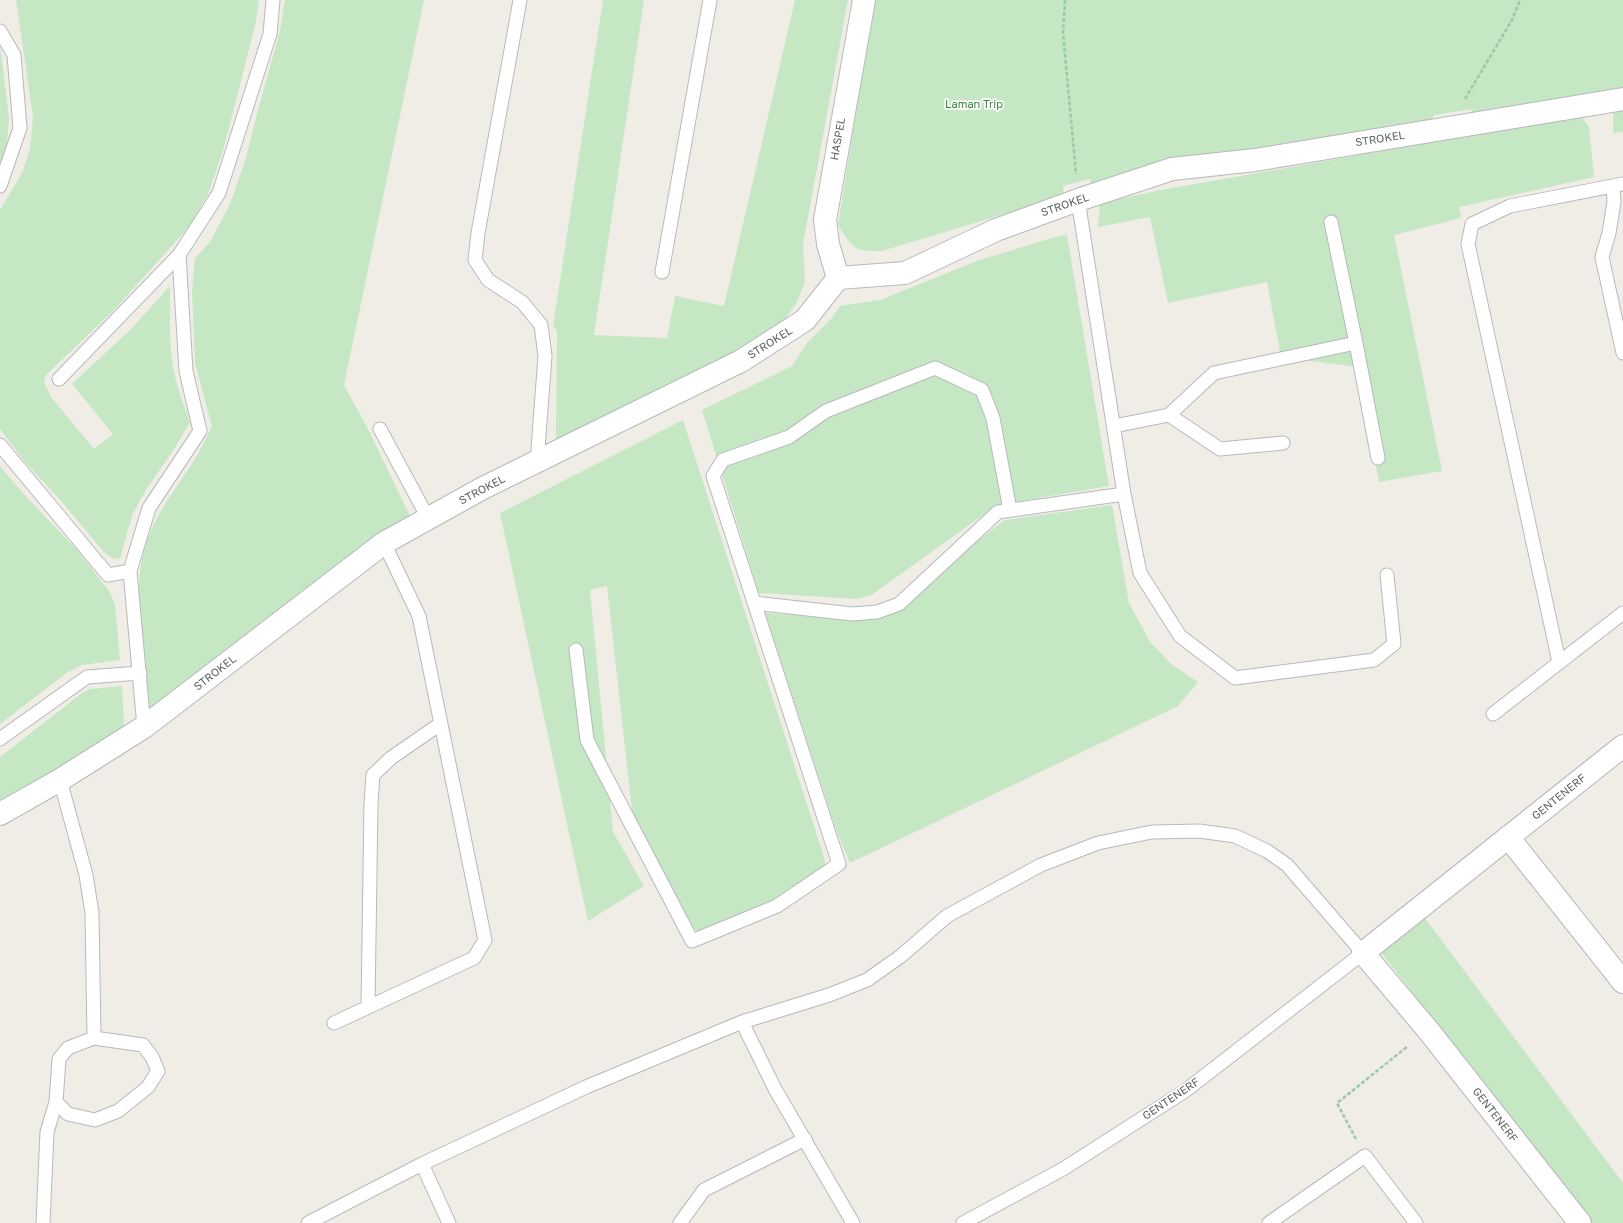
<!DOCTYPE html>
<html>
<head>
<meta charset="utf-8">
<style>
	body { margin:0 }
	canvas { display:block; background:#f0ede6 }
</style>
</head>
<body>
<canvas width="1623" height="1223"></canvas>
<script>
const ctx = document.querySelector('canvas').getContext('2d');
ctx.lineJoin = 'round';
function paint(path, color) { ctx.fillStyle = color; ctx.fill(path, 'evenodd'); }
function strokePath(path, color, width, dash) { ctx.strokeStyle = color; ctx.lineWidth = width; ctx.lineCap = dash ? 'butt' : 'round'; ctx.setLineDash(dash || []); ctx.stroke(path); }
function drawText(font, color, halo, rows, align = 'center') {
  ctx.font = font + ' "Golos Text",sans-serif'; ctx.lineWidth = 3.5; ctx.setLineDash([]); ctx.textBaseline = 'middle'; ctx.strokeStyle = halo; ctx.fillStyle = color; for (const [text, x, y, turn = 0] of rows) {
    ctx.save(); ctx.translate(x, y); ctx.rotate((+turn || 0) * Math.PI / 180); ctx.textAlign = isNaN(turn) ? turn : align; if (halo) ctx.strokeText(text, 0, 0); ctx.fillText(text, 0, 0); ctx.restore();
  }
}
const green = new Path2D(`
	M 16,0 L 259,0 L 255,26 L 223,151 L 208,194 L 189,227 L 113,311 L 46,375 L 44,382 L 51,397 L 94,449 L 113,434 L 72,384 L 131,329 L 170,286 C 170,319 168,355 178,387 C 181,399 186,411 190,422 L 173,451 L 147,488 L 132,515 L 120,559 L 112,558 L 104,552 L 61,501 L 25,462 L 0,429 L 0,210 L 22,173 L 30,149 L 33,117 Z
	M 285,0 L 424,0 L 344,385 L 368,429 L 411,518 L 146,713 C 142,658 129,586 149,535 C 161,505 182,481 198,454 C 203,445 207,436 212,427 L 195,363 L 192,291 L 195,258 L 210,242 L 230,204 L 246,158 L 258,110 L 280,31 Z
	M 603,0 L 644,0 L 594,335 L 667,338 L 675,296 L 724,306 L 795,0 L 848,0 L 803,244 L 805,282 L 797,302 L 777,331 L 556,443 L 557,331 L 553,326 Z
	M 876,0 L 1623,0 L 1623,87 L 1470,114 L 1473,109 L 1434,115 L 1431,121 L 1091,190 L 1090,179 L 1063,186 L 1064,196 L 882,251 C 853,252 853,248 838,225 L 857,106 Z
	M 0,45 L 9,118 L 7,144 L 0,164 Z
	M 1623,110 L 1623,132 L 1613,133 L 1613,111 Z
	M 1581,116 L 1589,127 L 1594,177 L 1459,207 L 1461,218 L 1394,235 L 1442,471 L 1379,482 L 1358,367 L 1281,357 L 1267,282 L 1168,303 L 1150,217 L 1098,227 L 1100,203 L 1161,190 Z
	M 1067,235 L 1109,486 L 997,505 L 873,594 L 858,599 L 759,593 L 702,410 L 792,366 L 808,342 L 832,318 L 840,306 L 880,300 L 977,261 L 1055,237 Z
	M 683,420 L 824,857 L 827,874 L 764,905 L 698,931 L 689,926 L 634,828 L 607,586 L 590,590 L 613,832 L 644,886 L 588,921 L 500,513 Z
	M 0,466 L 21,491 L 77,550 L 109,591 L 115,604 L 120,660 L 82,665 L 68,672 L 0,724 Z
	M 1112,505 L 1129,603 L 1150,642 L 1171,664 L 1198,682 L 1178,706 L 850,863 L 838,835 L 765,613 L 856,620 L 881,614 L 1005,520 Z
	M 122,686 L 124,727 L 97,746 L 0,803 L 0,757 L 82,693 L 90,689 Z
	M 1424,917 L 1623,1183 L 1623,1223 L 1592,1223 L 1380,951 Z`);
const path = new Path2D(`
	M 1065,0 L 1063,33 L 1076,174
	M 1465,99 L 1512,20 L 1520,0
	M 1356,1139 L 1337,1103 L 1408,1046`);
const lane = new Path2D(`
	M 520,0 L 478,233 L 475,260 L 488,280 L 522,302 L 541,325 L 545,356 L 537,462
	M 0,31 L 14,55 L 20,128 L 0,186
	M 1613,186 L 1614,202 L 1609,233 L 1602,257 L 1623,353
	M 1331,222 L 1356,343
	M 662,272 L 710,0
	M 59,379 L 179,255
	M 1169,415 L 1220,449 L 1283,443
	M 1114,426 L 1169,415 L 1214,373 L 1356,343 L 1378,458
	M 380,429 L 428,518
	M 0,445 L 108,575 L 130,571
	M 1124,494 L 1140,573 L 1180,636 L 1235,678 L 1374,660 L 1394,644 L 1387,575
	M 754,603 L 852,614 L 877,612 L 899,604 L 998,512 L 1124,494 L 1078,200
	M 576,650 L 587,740 L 692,941 L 777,906 L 839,864 L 713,476 L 723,460 L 789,437 L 826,411 L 935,368 L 982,390 L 993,418 L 1010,510
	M 1559,662 L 1468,244 L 1472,224 L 1510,206 L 1623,184
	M 1493,714 L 1623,613
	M 144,727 L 130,571 L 149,508 L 200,431 L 186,371 L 179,255 L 219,193 L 270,34 L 273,0
	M 0,739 L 87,677 L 140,673
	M 60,780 L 86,875 L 92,913 L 94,1038
	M 368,1007 L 371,804 L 373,775 L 391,758 L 440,724
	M 742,1022 L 775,1089 L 853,1223
	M 334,1023 L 474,958 L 485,940 L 419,616 L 384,543
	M 94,1038 L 143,1045 L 152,1057 L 158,1071 L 148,1087 L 118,1111 L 95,1120 L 68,1114 L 56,1102 L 59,1059 L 68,1048 Z
	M 422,1164 L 449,1223
	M 43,1223 L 47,1132 L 56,1102
	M 308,1223 L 422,1164 L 586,1087 L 742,1022 L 829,995 L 867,980 L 901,956 L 947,916 L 1041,865 L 1098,843 L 1152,832 L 1199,831 L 1235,836 L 1267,851 L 1287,865 L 1363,953 L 1185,1091 L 1063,1169 L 963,1223
	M 680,1223 L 704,1190 L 805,1139
	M 1269,1223 L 1365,1156 L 1416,1223`);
const street = new Path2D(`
	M 838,278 L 828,244 L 825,220 L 864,0
	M 0,814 L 60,780 L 144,727 L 384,543 L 483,488 L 741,361 L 805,320 L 838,278 L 905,273 L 996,230 L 1078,200 L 1172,169 L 1255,160 L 1623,99
	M 1508,837 L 1623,982
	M 1580,1223 L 1428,1030 L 1363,953 L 1623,746`);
const parkNames = [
	["Laman Trip",974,105]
];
const streetNames = [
	["HASPEL",838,139,-80],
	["STROKEL",1380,139,-9],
	["STROKEL",1065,205,-19],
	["STROKEL",770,343,-32],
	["STROKEL",482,490,-28],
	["STROKEL",215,673,-38],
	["GENTENERF",1559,797,-39],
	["GENTENERF",1171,1099,-34],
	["GENTENERF",1495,1115,52]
];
paint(green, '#c5e7c3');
strokePath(lane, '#b6b9bc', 15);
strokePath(street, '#b6b9bc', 24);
strokePath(path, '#9cc8a6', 2.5, [4, 2]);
strokePath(lane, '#fff', 13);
strokePath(street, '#fff', 22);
drawText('11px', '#378535', '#fff', parkNames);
drawText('11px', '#5d6266', '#fff', streetNames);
</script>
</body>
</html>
